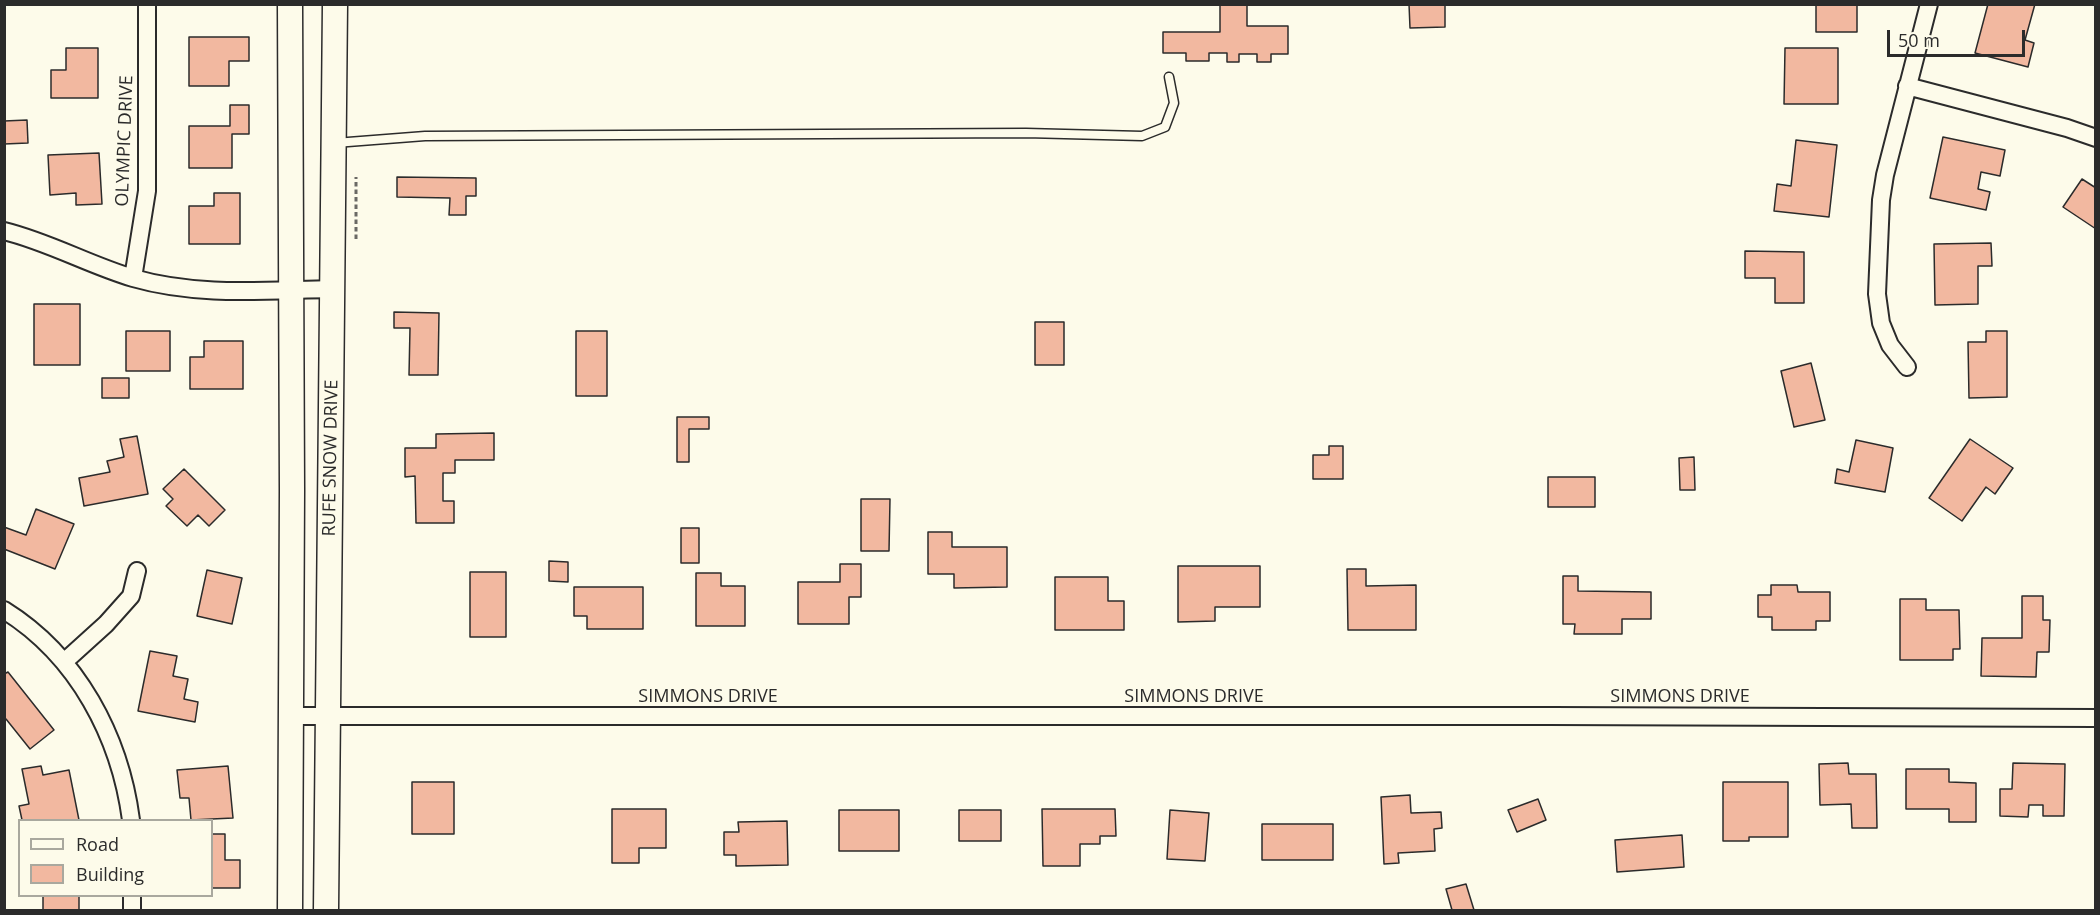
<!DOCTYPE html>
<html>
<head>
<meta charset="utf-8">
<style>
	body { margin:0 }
	#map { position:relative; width:2100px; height:915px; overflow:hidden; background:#fdfbea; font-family:"Open Sans",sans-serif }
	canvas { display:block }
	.frame { position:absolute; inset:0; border:6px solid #2b2b2b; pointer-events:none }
	.legend { position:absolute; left:18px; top:819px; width:195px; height:78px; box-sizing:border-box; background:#fdfbea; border:2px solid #a9a89e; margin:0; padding:8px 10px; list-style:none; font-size:18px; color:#2b2b2b }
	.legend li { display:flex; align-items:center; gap:12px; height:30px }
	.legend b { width:30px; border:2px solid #a9a89e }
	.scale { position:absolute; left:1887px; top:30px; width:138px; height:27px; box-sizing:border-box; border:3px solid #2b2b2b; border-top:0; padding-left:8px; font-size:18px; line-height:21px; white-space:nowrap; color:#2b2b2b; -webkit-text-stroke:4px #fdfbea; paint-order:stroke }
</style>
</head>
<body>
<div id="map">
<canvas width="2100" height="915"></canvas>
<div class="frame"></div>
<ul class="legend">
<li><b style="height:8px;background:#fdfbea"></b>Road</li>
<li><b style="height:16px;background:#f2b8a0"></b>Building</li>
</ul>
<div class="scale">50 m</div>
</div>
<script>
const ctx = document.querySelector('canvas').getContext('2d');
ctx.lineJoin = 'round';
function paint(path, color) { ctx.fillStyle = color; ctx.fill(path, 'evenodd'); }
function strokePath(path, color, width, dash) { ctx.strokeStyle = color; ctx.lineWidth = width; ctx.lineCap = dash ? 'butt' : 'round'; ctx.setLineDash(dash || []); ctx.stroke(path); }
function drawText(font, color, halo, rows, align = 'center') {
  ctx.font = font + ' "Open Sans",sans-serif'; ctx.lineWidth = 4.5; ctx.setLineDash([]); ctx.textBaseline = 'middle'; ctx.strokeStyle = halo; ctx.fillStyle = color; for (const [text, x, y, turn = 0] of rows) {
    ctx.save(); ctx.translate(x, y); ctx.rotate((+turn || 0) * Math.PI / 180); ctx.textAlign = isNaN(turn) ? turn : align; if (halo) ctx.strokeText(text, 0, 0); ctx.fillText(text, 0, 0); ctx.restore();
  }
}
const building = new Path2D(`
	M 1220,4 L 1247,4 L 1247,26 L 1288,26 L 1288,54 L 1271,54 L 1271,62 L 1257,62 L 1257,54 L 1239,54 L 1239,62 L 1227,62 L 1227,53 L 1209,53 L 1209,61 L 1186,61 L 1186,53 L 1163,53 L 1163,32 L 1220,32 Z
	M 1409,4 L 1445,4 L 1445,27 L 1410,28 Z
	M 1816,4 L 1857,4 L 1857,32 L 1816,32 Z
	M 1988,4 L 2035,4 L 2025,40 L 2034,43 L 2028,67 L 1975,53 Z
	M 189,37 L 249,37 L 249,61 L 229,61 L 229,86 L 189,86 Z
	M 66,48 L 98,48 L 98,98 L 51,98 L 51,70 L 66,70 Z
	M 1785,48 L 1838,48 L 1838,104 L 1784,104 Z
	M 230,105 L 249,105 L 249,134 L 232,134 L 232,168 L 189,168 L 189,126 L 230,126 Z
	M 27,120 L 28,143 L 4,144 L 4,121 Z
	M 1943,137 L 2005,150 L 2000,176 L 1981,172 L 1978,189 L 1990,192 L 1986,210 L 1930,198 Z
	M 1796,140 L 1837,145 L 1829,217 L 1774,211 L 1777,184 L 1791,186 Z
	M 99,153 L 102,204 L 76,205 L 76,193 L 50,195 L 48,155 Z
	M 397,177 L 476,178 L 476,196 L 466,196 L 466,215 L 449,215 L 450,198 L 397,197 Z
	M 2082,179 L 2096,188 L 2096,229 L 2063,207 Z
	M 214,193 L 240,193 L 240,244 L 189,244 L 189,206 L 214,206 Z
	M 1991,243 L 1992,266 L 1978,266 L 1978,304 L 1935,305 L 1934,244 Z
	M 1745,251 L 1804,252 L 1804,303 L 1775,303 L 1775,278 L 1745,278 Z
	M 34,304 L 80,304 L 80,365 L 34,365 Z
	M 394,312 L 439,313 L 438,375 L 409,375 L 410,328 L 394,328 Z
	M 1035,322 L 1064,322 L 1064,365 L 1035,365 Z
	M 126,331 L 170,331 L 170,371 L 126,371 Z
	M 576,331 L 607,331 L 607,396 L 576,396 Z
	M 1986,331 L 2007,331 L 2007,397 L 1969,398 L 1968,342 L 1986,342 Z
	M 204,341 L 243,341 L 243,389 L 190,389 L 190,357 L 204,357 Z
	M 1811,363 L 1825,420 L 1794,427 L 1781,371 Z
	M 102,378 L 129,378 L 129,398 L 102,398 Z
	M 677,417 L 709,417 L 709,429 L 689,429 L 689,462 L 677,462 Z
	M 494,433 L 494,460 L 455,460 L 455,473 L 443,473 L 443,501 L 454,501 L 454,523 L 416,523 L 415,476 L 405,477 L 405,448 L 436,448 L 436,434 Z
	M 137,436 L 148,494 L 84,506 L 79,478 L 110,472 L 107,461 L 124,457 L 120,439 Z
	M 1970,439 L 2013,468 L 1995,494 L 1986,487 L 1962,521 L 1929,498 Z
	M 1856,440 L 1893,448 L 1885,492 L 1835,483 L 1837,469 L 1849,472 Z
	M 1329,446 L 1343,446 L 1343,479 L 1313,479 L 1313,455 L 1329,455 Z
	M 1694,457 L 1695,490 L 1680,490 L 1679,458 Z
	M 184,469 L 225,510 L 209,526 L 198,515 L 187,526 L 166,506 L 173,499 L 163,489 Z
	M 1548,477 L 1595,477 L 1595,507 L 1548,507 Z
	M 861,499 L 890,499 L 889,551 L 861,551 Z
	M 36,509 L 74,524 L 55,569 L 4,549 L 4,527 L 26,535 Z
	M 681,528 L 699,528 L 699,563 L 681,563 Z
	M 928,532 L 952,532 L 952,547 L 1007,547 L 1007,587 L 954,588 L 954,574 L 928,574 Z
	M 549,561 L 568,562 L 568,582 L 549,581 Z
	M 840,564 L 861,564 L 861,597 L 849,597 L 849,624 L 798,624 L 798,582 L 840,582 Z
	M 1178,566 L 1260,566 L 1260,607 L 1215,607 L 1215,621 L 1178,622 Z
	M 1347,569 L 1366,569 L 1366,586 L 1416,585 L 1416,630 L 1348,630 Z
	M 207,570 L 242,578 L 232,624 L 197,616 Z
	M 470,572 L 506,572 L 506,637 L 470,637 Z
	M 696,573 L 721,573 L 721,586 L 745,586 L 745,626 L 696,626 Z
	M 1563,576 L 1578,576 L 1578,591 L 1651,592 L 1651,619 L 1622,619 L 1622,634 L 1574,634 L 1575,624 L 1563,624 Z
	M 1055,577 L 1108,577 L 1108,601 L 1124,601 L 1124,630 L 1055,630 Z
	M 1771,585 L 1797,585 L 1798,592 L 1830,592 L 1830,621 L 1816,621 L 1816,630 L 1772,630 L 1772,617 L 1758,617 L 1758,595 L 1771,595 Z
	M 574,587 L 643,587 L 643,629 L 587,629 L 587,616 L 574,616 Z
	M 2022,596 L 2043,596 L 2043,620 L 2050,620 L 2049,652 L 2037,652 L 2036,677 L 1981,676 L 1982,638 L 2022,638 Z
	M 1900,599 L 1926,599 L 1926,610 L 1959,610 L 1960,649 L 1953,649 L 1953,660 L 1900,660 Z
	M 150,651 L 177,656 L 173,676 L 188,679 L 184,699 L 198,702 L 195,722 L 138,711 Z
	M 8,672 L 54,730 L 30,749 L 6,719 L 4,720 L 4,674 Z
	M 1848,763 L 1849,774 L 1876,774 L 1877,828 L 1852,828 L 1851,804 L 1820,805 L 1819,764 Z
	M 2013,763 L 2065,764 L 2064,816 L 2043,816 L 2043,805 L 2029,805 L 2028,817 L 2000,816 L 2000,789 L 2012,789 Z
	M 41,766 L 43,775 L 69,770 L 79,820 L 22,820 L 19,806 L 29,804 L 22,769 Z
	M 228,766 L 233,818 L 191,820 L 189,798 L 180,798 L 177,770 Z
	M 1906,769 L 1949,769 L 1949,782 L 1976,783 L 1976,822 L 1949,822 L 1949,809 L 1906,809 Z
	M 412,782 L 454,782 L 454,834 L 412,834 Z
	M 1723,782 L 1788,782 L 1788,837 L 1749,837 L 1749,841 L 1723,841 Z
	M 1410,795 L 1411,813 L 1441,812 L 1442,828 L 1434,829 L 1435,851 L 1398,853 L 1399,863 L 1384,864 L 1381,797 Z
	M 1538,799 L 1546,820 L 1517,832 L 1508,810 Z
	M 612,809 L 666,809 L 666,848 L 639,848 L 639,863 L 612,863 Z
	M 1042,809 L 1115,809 L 1116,836 L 1100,836 L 1100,844 L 1080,844 L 1080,866 L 1043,866 Z
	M 839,810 L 899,810 L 899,851 L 839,851 Z
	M 959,810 L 1001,810 L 1001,841 L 959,841 Z
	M 1170,810 L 1209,813 L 1205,861 L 1167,859 Z
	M 787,821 L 788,865 L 736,866 L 736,855 L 724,855 L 724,832 L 739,832 L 738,822 Z
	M 1262,824 L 1333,824 L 1333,860 L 1262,860 Z
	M 212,834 L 225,834 L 225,860 L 240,860 L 240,888 L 212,888 Z
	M 1682,835 L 1684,867 L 1617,872 L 1615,840 Z
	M 1466,884 L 1474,910 L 1452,910 L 1446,889 Z
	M 43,896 L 79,896 L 79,910 L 43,910 Z`);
const path = new Path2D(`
	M 356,239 L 356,177`);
const lane = new Path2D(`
	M 335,143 L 425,136 L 1026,133 L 1142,136 L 1165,127 L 1174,103 L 1169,77`);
const street = new Path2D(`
	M 1907,86 L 2067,128 L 2096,138
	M 4,231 C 49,242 89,265 133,278 C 199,297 266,290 333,289
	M 133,278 L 147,191 L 147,4
	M 1907,367 L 1890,345 L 1881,323 L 1877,294 L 1881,200 L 1885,175 L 1929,4
	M 4,610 C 78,656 120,737 131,820
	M 64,662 L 106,624 L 131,596 L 137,571
	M 292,716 L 1551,716 L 2096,718
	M 132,910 L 132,896`);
const secondary = new Path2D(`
	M 290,4 L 292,491 L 290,910
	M 326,910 L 335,4`);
const streetNames = [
	["OLYMPIC DRIVE",125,141,-88],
	["RUFE SNOW DRIVE",331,458,-89],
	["SIMMONS DRIVE",708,697],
	["SIMMONS DRIVE",1194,697],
	["SIMMONS DRIVE",1680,697]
];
paint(building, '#f2b8a0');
strokePath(building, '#2b2b2b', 1.5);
strokePath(lane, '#2b2b2b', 11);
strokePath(street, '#2b2b2b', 20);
strokePath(secondary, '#2b2b2b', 27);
strokePath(path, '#6a6964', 3, [4.5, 3]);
strokePath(lane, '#fdfbea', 8);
strokePath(street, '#fdfbea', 16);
strokePath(secondary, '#fdfbea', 24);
drawText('18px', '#2b2b2b', '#fdfbea', streetNames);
</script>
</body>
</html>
